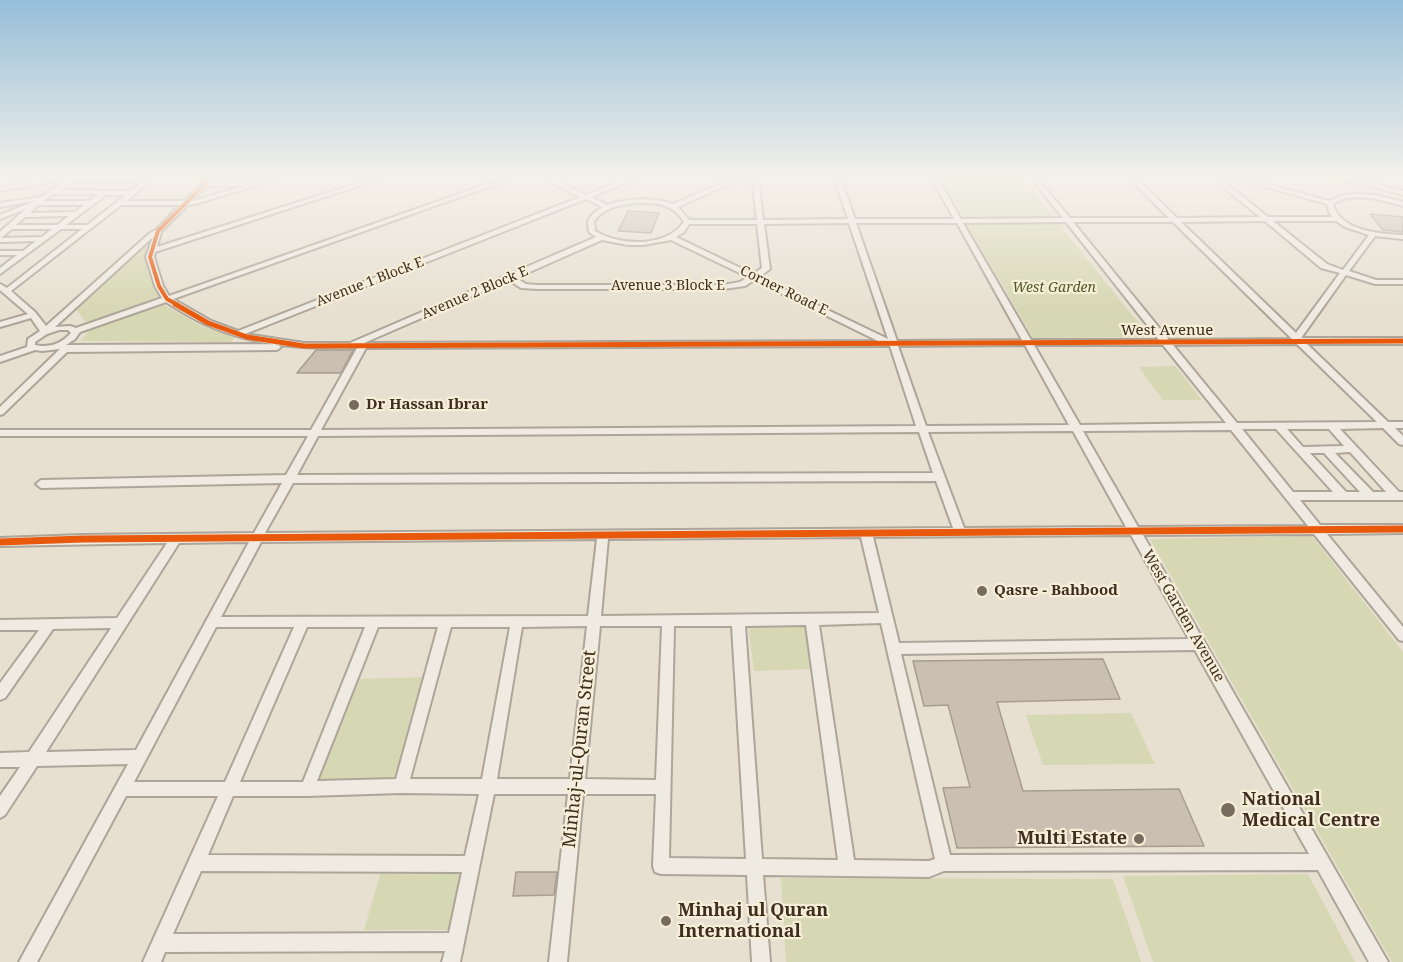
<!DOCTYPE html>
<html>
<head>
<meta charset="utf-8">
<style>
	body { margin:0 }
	canvas { display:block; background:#e7e0d1 }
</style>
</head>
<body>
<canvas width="1403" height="962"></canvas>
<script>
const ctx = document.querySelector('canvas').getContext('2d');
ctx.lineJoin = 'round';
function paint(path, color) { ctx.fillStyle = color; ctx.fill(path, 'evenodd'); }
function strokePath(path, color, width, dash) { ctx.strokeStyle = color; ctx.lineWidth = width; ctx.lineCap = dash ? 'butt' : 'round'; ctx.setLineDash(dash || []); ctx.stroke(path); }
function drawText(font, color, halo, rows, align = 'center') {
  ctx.font = font + ' "Noto Serif",serif'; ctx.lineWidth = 4.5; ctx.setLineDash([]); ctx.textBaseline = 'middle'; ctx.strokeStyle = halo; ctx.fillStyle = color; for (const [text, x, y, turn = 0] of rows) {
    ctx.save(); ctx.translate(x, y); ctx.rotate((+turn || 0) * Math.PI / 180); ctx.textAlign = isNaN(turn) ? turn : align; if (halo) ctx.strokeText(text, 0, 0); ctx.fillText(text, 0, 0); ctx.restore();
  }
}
const green = new Path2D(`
	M 940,177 L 1023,177 L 1053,217 L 964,217 Z
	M 1057,222 L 1150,337 L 1033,338 L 966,223 Z
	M 146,247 L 147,270 L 159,297 L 86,323 L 75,307 L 139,248 Z
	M 161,303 L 201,326 L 236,336 L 231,342 L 80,341 L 91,329 Z
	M 1175,366 L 1202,400 L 1163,400 L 1139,367 Z
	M 1312,536 L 1403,652 L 1403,962 L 1392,962 L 1150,539 Z
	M 748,624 L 806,624 L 813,669 L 754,671 Z
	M 428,677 L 398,781 L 314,784 L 357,679 Z
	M 1131,713 L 1155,764 L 1043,765 L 1026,715 Z
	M 382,868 L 464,868 L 451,930 L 364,930 Z
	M 1308,874 L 1355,962 L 1153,962 L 1123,876 Z
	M 781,878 L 1113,879 L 1141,962 L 786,962 Z`);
const building = new Path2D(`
	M 628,211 L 659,213 L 651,233 L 618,231 Z
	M 1370,214 L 1403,217 L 1403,232 L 1383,230 Z
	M 316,350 L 353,350 L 341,373 L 297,373 Z
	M 1103,659 L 1120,699 L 997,702 L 1023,791 L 1179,789 L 1204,846 L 957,848 L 943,788 L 970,787 L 948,705 L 924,706 L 913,661 Z
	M 516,872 L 557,872 L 554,895 L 513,896 Z`);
const minor = new Path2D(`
	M 149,177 L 156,177 L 126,201 L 184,201 L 209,177 L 215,177 L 210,182 L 244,182 L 246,183 L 246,185 L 274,177 L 284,177 L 195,204 L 188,205 L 161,232 L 157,247 L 377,177 L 386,177 L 155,252 L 154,257 L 163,286 L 169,296 L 507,177 L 516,177 L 173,299 L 211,321 L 238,331 L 580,197 L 540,177 L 548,177 L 586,195 L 631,177 L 640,177 L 591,197 L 607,205 C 628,198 652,197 673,204 L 737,177 L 745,177 L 678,207 L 689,220 L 757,220 L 752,177 L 758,177 L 763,220 L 848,219 L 834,177 L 840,177 L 855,219 L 954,219 L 931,177 L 937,177 L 961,219 L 1063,218 L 1030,177 L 1036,177 L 1070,218 L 1169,218 L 1128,177 L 1135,177 L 1177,218 L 1260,217 L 1217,182 L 1215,177 L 1221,177 L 1222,180 L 1268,217 L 1332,217 L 1329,212 L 1327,204 L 1231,177 L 1241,177 L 1329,201 L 1344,195 L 1356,194 L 1376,195 L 1403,202 L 1403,206 C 1381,200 1354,191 1333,204 C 1340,231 1379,234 1403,235 L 1403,239 L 1375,236 L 1349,271 L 1376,280 L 1403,280 L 1403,284 L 1375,284 L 1346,275 L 1301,338 L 1403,338 L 1403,344 L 1307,344 L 1388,422 L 1403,422 L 1403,428 L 1395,428 L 1403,436 L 1403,445 L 1399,444 L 1383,428 L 1340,429 L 1399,492 L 1403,492 L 1403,500 L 1300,500 L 1320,525 L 1403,525 L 1403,533 L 1327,534 L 1403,627 L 1403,641 L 1399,640 L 1314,534 L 1143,535 L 1388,962 L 1369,962 L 1318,870 L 944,871 L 929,877 L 763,875 L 770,962 L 752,962 L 747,875 L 661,874 L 655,872 L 653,866 L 656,794 L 583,794 L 567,962 L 549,962 L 568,794 L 494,794 L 460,962 L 442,962 L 445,951 L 165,952 L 161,962 L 143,962 L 218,796 L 126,796 L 37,962 L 19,962 L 128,764 L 37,766 L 5,815 L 0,818 L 0,796 L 20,767 L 0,767 L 0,753 L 29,752 L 111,628 L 53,629 L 5,698 L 0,700 L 0,683 L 39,630 L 0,630 L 0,620 L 117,618 L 167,543 L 0,546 L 0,538 L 83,535 L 254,533 L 282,483 L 41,488 L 36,484 L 41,480 L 286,475 L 308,436 L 0,436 L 0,430 L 311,430 L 357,348 C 304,349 256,347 207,325 C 193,319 179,310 166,302 L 80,332 L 75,339 L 66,345 L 277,344 L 281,347 L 277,350 L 67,352 L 3,414 L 0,415 L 0,407 L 60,349 L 42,351 L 35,350 L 0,362 L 0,356 L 27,347 L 28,339 L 40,331 L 31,318 L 0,327 L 0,322 L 28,314 L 0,290 L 0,284 L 7,288 L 82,229 L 61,229 L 0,274 L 0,268 L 17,255 L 0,255 L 0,251 L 23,251 L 36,241 L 0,242 L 0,232 L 26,209 L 0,219 L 0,215 L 35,201 L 0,207 L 0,203 L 41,197 L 64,182 L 51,182 L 0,191 L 0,187 L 51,178 ZM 73,182 L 143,182 L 131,191 L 60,190 ZM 207,186 L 245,186 L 192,201 ZM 54,194 L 98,194 L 89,201 L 43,201 ZM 106,195 L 126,195 L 87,225 L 66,225 ZM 586,199 L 602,207 L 593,214 L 588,221 L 589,232 L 596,237 L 350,343 L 304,343 L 245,334 ZM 636,203 C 655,202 674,204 684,222 C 666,248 620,246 595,231 L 594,221 C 605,207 619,205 636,203 ZM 38,205 L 84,205 L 75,212 L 30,213 ZM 121,205 L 180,205 L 156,230 L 150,233 L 46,326 L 35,312 L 11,291 ZM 69,216 L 57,225 L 16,225 L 25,217 ZM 1265,221 L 1321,268 L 1340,273 L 1296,333 L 1181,222 ZM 1273,221 L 1336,221 L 1345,227 L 1369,235 L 1343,270 L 1327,264 ZM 1066,222 L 1159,340 L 1031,340 L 963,223 ZM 1073,222 L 1173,222 L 1292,339 L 1169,340 ZM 849,223 L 888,339 L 759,277 L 770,269 L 764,224 ZM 856,223 L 957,223 L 1022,340 L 897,341 ZM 689,224 L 757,224 L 762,268 L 753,274 L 676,237 L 684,232 ZM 12,229 L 52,229 L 42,237 L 1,238 ZM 153,237 L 146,257 L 155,286 L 162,298 L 76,328 L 70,326 L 55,327 ZM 602,240 L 628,245 L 643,245 L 671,240 L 748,277 L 740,282 L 723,285 L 537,285 L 526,284 L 516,278 ZM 509,280 L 521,288 L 537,289 L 723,289 L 745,286 L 754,280 L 878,341 L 364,343 ZM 59,330 L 68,330 L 71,333 C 61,344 49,348 35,345 L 35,342 L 47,334 ZM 1297,344 L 1377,422 L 1237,423 L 1173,345 ZM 1025,345 L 1069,425 L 926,426 L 898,346 ZM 1034,345 L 1163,345 L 1226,423 L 1080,425 ZM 888,346 L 890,346 L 916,426 L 321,430 L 366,348 ZM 1242,429 L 1276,429 L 1333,492 L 1293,492 ZM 1287,429 L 1329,429 L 1344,446 L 1303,447 ZM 1231,430 L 1308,526 L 1138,527 L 1083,431 ZM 1073,431 L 1126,527 L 964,528 L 928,432 ZM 919,432 L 933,473 L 297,475 L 318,436 ZM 1350,452 L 1386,492 L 1373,492 L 1335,453 ZM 1310,453 L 1324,453 L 1360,492 L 1346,492 ZM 936,481 L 953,528 L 265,533 L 293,483 ZM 1131,535 L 1189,639 L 899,643 L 873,537 ZM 861,537 L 879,613 L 601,616 L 608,539 ZM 597,539 L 588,616 L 221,617 L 261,542 ZM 249,542 L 136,750 L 46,752 L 179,543 ZM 881,623 L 935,859 L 929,861 L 854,860 L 819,625 ZM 806,625 L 838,860 L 762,859 L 745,626 ZM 587,626 L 570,779 L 497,779 L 522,627 ZM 600,626 L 662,626 L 656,780 L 585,779 ZM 674,626 L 732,626 L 746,859 L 669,858 ZM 216,627 L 294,627 L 225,782 L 134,782 ZM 307,627 L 365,627 L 303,782 L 240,782 ZM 378,627 L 438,627 L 396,779 L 317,781 ZM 451,627 L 510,627 L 482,779 L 410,779 ZM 1195,650 L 1309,854 L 950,855 L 901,654 ZM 401,793 L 479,794 L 465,856 L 208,855 L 233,796 L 307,796 ZM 201,871 L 462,872 L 449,933 L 173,934 Z
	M 1336,177 L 1346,177 L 1403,191 L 1403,195 Z`);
const cyclewayFar2 = new Path2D(`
	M 178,305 L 167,299 L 159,286 L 150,257 L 158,231 L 212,177`);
const cyclewayFar1 = new Path2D(`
	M 175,304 L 208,323 L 247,337 L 304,346 L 1403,341`);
const cycleway = new Path2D(`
	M 0,542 L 83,539 L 1403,529`);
const markers = [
	[354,405,6,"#786c5e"],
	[982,591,6,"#786c5e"],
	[1228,810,8,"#786c5e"],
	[1139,839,6,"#786c5e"],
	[666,921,6,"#786c5e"]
];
const farStreetnames = [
	["Avenue 1 Block E",370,282,-21],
	["Avenue 3 Block E",668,286],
	["Corner Road E",784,291,26],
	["Avenue 2 Block E",475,293,-23]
];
const farParknames = [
	["West Garden",1054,288]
];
const streetNames = [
	["West Avenue",1167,331],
	["West Garden Avenue",1183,616,60]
];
const poiNames = [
	["Dr Hassan Ibrar",366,405],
	["Qasre - Bahbood",994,591]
];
const nearStreetnames = [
	["Minhaj-ul-Quran Street",580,749,-84]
];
const nearPoinames = [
	["National",1242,800],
	["Medical Centre",1242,821],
	["Multi Estate",1127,839,"right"],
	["Minhaj ul Quran",678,911],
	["International",678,932]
];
paint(green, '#d6d7b3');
paint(building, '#cbbfb2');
strokePath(building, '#a89c90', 1.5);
strokePath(minor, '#ada599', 4);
paint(minor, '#efebe3');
strokePath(cyclewayFar2, '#e8590c', 4);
strokePath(cyclewayFar1, '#e8590c', 5);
strokePath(cycleway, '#e8590c', 7);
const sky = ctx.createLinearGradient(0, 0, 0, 312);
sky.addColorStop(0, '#96bed9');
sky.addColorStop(0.57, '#f4f1ea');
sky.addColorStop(1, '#f4f1ea00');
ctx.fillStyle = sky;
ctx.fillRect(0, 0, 1403, 312);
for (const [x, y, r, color] of markers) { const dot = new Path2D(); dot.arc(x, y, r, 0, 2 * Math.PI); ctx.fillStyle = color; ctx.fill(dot); strokePath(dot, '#f7eed8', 2); }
drawText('14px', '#3d2e20', '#f7eed8', farStreetnames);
drawText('italic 14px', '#4d5a26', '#f7eed8', farParknames);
drawText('15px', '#3d2e20', '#f7eed8', streetNames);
drawText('bold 15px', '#3d2e20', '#f7eed8', poiNames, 'left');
drawText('18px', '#3d2e20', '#f7eed8', nearStreetnames);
drawText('bold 18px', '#3d2e20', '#f7eed8', nearPoinames, 'left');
</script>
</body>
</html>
